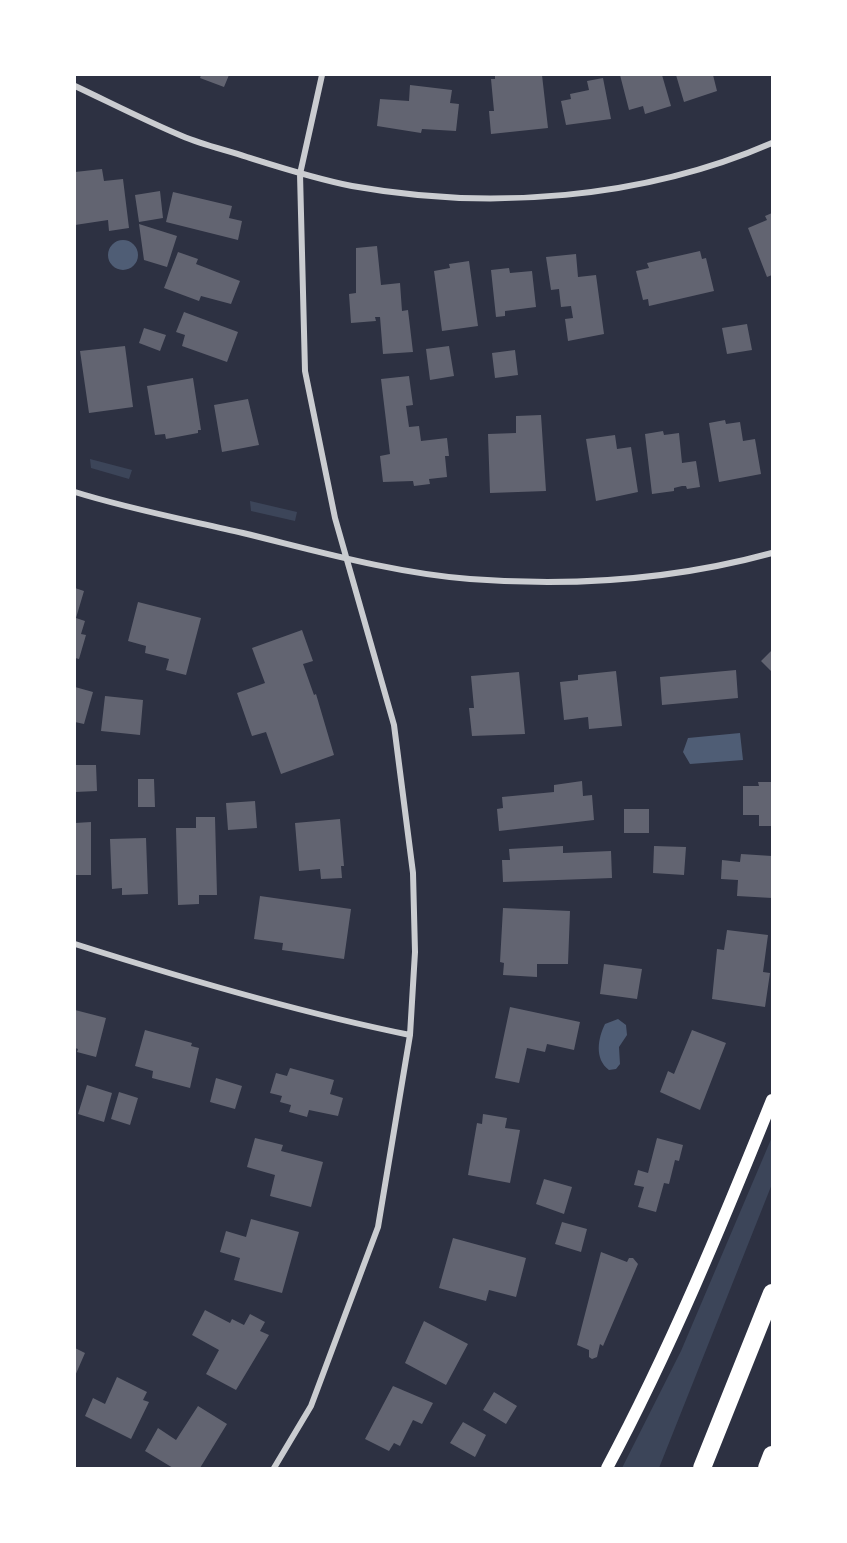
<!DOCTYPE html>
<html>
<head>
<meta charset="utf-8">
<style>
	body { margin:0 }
	#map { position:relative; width:847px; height:1543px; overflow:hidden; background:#2d3142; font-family:Helvetica,sans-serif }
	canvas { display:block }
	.frame { position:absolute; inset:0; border:76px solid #fff; pointer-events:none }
</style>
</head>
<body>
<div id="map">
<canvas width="847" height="1543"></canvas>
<div class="frame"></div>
</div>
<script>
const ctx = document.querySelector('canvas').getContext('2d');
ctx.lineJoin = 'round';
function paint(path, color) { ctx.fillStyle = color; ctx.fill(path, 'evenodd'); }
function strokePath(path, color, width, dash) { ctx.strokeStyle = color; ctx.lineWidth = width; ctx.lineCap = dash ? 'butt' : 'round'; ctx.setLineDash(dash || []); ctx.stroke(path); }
const green = new Path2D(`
	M 90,459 L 132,470 L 129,479 L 91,468 Z
	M 250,501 L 297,512 L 295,521 L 251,511 Z
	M 772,1137 L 772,1184 L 659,1468 L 622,1468 L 681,1351 Z`);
const water = new Path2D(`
	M108 255a15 15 0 1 1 30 0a15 15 0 1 1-30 0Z
	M 740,733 L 743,760 L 690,764 L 683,752 L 688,738 Z
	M 618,1019 L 626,1025 L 627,1035 L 619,1047 L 620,1064 L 616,1069 L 609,1070 C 594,1059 598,1038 605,1024 Z`);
const building = new Path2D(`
	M 201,75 L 229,75 L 224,87 L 200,78 Z
	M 495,75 L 542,75 L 548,128 L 491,134 L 489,111 L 494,111 L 491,79 L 495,79 Z
	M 620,75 L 662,75 L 671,106 L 645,114 L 643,106 L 629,110 Z
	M 676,75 L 713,75 L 717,91 L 684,102 Z
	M 603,78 L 611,119 L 566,125 L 561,101 L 571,99 L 570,94 L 589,90 L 587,81 Z
	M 410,85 L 452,90 L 450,103 L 459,104 L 456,131 L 422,129 L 421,133 L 377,126 L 380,99 L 409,101 Z
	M 102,169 L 104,181 L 123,179 L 129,228 L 109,231 L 108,220 L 75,225 L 75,172 Z
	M 160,191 L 163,218 L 139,222 L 135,195 Z
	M 173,192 L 232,206 L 229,218 L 242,221 L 238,240 L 166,222 Z
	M 772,213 L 772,275 L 767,277 L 748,228 L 767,220 L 765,216 Z
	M 139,224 L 177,236 L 167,267 L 144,260 Z
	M 377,246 L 381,285 L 400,283 L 402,311 L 408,310 L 413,352 L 383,354 L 380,317 L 375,317 L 376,321 L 351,323 L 349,294 L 356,293 L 356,248 Z
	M 700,251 L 702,259 L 706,258 L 714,291 L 649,306 L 648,299 L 643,300 L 636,271 L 649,268 L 647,263 Z
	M 178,252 L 198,259 L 196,264 L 240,281 L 231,304 L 201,296 L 199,301 L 164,288 Z
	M 576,254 L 578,277 L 596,275 L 604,334 L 568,341 L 565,319 L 573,318 L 571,306 L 561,307 L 559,289 L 551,290 L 546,257 Z
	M 469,261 L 478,326 L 442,331 L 434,271 L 450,268 L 449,264 Z
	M 509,268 L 510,273 L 532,271 L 536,307 L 505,311 L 505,316 L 496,317 L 491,270 Z
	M 184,312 L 238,332 L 227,362 L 182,346 L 185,335 L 176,332 Z
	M 747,324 L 752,350 L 727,354 L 722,328 Z
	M 144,328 L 166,335 L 160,351 L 139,343 Z
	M 125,346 L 133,407 L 89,413 L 80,351 Z
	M 449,346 L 454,376 L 430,380 L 426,349 Z
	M 515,350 L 518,375 L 495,378 L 492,353 Z
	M 409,376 L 413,405 L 406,406 L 409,427 L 419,426 L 421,441 L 447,438 L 449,456 L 445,456 L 447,477 L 429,479 L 430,484 L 414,486 L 413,481 L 383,482 L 380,456 L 390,454 L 381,379 Z
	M 193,378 L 201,430 L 198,430 L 198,433 L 166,439 L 165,434 L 155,435 L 147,386 Z
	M 248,399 L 259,445 L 222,452 L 214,405 Z
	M 541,415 L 546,491 L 490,493 L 488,434 L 516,433 L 516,416 Z
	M 725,420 L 726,424 L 740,422 L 743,441 L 755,439 L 761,474 L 719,482 L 709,423 Z
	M 663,431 L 664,435 L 679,433 L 682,463 L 696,461 L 700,487 L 687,489 L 686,486 L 682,486 L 674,488 L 674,491 L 652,494 L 645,434 Z
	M 615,435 L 617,449 L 631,447 L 638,492 L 596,501 L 586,439 Z
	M 75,588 L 84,591 L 76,618 L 85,621 L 81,634 L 86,635 L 79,659 L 75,658 Z
	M 138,602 L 201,618 L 186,675 L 166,670 L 169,659 L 145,653 L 146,646 L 128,641 Z
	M 302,630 L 313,661 L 303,664 L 314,695 L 316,694 L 334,755 L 281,774 L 266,732 L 252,736 L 237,693 L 265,683 L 252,648 Z
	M 772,650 L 772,672 L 761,661 Z
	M 736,670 L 738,698 L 662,705 L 660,677 Z
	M 616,671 L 622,726 L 589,729 L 588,717 L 564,720 L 560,682 L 578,680 L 578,675 Z
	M 519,672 L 525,734 L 472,736 L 469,708 L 474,708 L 471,676 Z
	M 75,687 L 93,692 L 84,724 L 75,722 Z
	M 105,696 L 143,700 L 140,735 L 101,731 Z
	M 75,765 L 96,765 L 97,791 L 75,792 Z
	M 138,779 L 154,779 L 155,807 L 138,807 Z
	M 582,781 L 583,796 L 592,795 L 594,820 L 499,831 L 497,809 L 503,808 L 502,797 L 554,792 L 554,785 Z
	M 758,782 L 772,782 L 772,826 L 759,826 L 759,815 L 743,815 L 743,786 L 759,786 Z
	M 255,801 L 257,828 L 228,830 L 226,803 Z
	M 624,809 L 649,809 L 649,833 L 624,833 Z
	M 196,817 L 215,817 L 217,895 L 199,895 L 199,904 L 178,905 L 176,828 L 196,828 Z
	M 340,819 L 344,866 L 341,866 L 342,878 L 321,879 L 320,869 L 299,871 L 295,823 Z
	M 91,822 L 91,875 L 75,875 L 75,823 Z
	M 146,838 L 148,894 L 122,895 L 122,888 L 112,889 L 110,839 Z
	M 563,846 L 563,853 L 611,851 L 612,878 L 503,882 L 502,860 L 510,860 L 509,849 Z
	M 654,846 L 686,847 L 684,875 L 653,873 Z
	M 741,854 L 772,856 L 772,898 L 737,896 L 738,880 L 721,879 L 722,860 L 740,862 Z
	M 260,896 L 351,909 L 344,959 L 282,950 L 283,943 L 254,939 Z
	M 503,908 L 570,911 L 568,964 L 537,964 L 537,977 L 503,975 L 504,963 L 500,962 Z
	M 727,930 L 768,935 L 763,972 L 770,973 L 765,1007 L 712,999 L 717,949 L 724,950 Z
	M 604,964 L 642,969 L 637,999 L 600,994 Z
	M 510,1007 L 580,1022 L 574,1050 L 547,1044 L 545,1052 L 527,1048 L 519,1083 L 495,1078 Z
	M 75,1010 L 106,1018 L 96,1057 L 77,1052 L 78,1049 L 75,1048 Z
	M 145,1030 L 192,1043 L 191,1046 L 199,1048 L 190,1088 L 152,1078 L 153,1071 L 135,1066 Z
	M 692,1030 L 726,1043 L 700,1110 L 660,1092 L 668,1071 L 674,1074 Z
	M 290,1068 L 334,1080 L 330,1094 L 343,1098 L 338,1116 L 309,1110 L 307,1117 L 289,1112 L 291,1105 L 280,1102 L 282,1096 L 270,1093 L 276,1073 L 287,1076 Z
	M 216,1078 L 242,1086 L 235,1109 L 210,1102 Z
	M 87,1085 L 112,1093 L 104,1122 L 78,1114 Z
	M 119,1092 L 138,1098 L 130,1125 L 111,1119 Z
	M 483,1114 L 507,1118 L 505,1128 L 520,1130 L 510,1183 L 468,1175 L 477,1123 L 482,1124 Z
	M 255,1138 L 283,1145 L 281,1151 L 323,1162 L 311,1207 L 270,1196 L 275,1175 L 247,1167 Z
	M 657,1138 L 683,1145 L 679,1161 L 675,1160 L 669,1184 L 664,1183 L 656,1212 L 638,1207 L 644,1187 L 634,1185 L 638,1170 L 648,1173 Z
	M 544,1179 L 572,1187 L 564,1214 L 536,1204 Z
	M 251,1219 L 299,1232 L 282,1293 L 234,1280 L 240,1258 L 220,1252 L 226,1231 L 246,1237 Z
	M 562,1222 L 587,1229 L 581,1252 L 555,1244 Z
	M 453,1238 L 526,1258 L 516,1297 L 489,1290 L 486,1301 L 439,1288 Z
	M 601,1252 L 627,1262 L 629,1258 L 633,1258 L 638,1264 L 603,1346 L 600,1344 L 597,1357 L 592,1359 L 589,1357 L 589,1350 L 577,1345 Z
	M 205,1310 L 230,1323 L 232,1319 L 244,1325 L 250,1314 L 265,1322 L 260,1331 L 269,1335 L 236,1390 L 206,1374 L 219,1350 L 192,1335 Z
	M 424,1321 L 468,1344 L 446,1385 L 405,1363 Z
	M 75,1348 L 85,1353 L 75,1376 Z
	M 117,1377 L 147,1392 L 143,1400 L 149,1402 L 131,1439 L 85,1416 L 93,1398 L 105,1404 Z
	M 393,1386 L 433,1403 L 422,1424 L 413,1420 L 400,1446 L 394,1443 L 389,1451 L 365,1439 Z
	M 494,1392 L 517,1406 L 506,1424 L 483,1410 Z
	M 198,1406 L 227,1424 L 200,1468 L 173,1468 L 145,1451 L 158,1428 L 176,1440 Z
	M 463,1422 L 486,1435 L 475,1457 L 450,1443 Z`);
const minor = new Path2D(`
	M 75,86 C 111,103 146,121 182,136 C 203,145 226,150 247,157 C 282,168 316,179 352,186 C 490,211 643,199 772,143
	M 75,492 C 129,509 187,520 243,533 C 317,551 393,573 470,579 C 573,587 673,580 772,553
	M 75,944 C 185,979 297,1012 410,1035
	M 274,1468 L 311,1406 L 378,1227 L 410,1035 L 415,952 L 413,873 L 394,725 L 335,518 L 305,371 L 300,174 L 322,75`);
const secondary = new Path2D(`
	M 607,1468 C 670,1350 722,1224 772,1100`);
const motorway = new Path2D(`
	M 702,1468 L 772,1293
	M 767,1468 L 772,1455`);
paint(green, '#3c4559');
paint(water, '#4f5d75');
paint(building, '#626471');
strokePath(minor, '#caccd0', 6);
strokePath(secondary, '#fff', 12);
strokePath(motorway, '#fff', 18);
</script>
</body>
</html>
